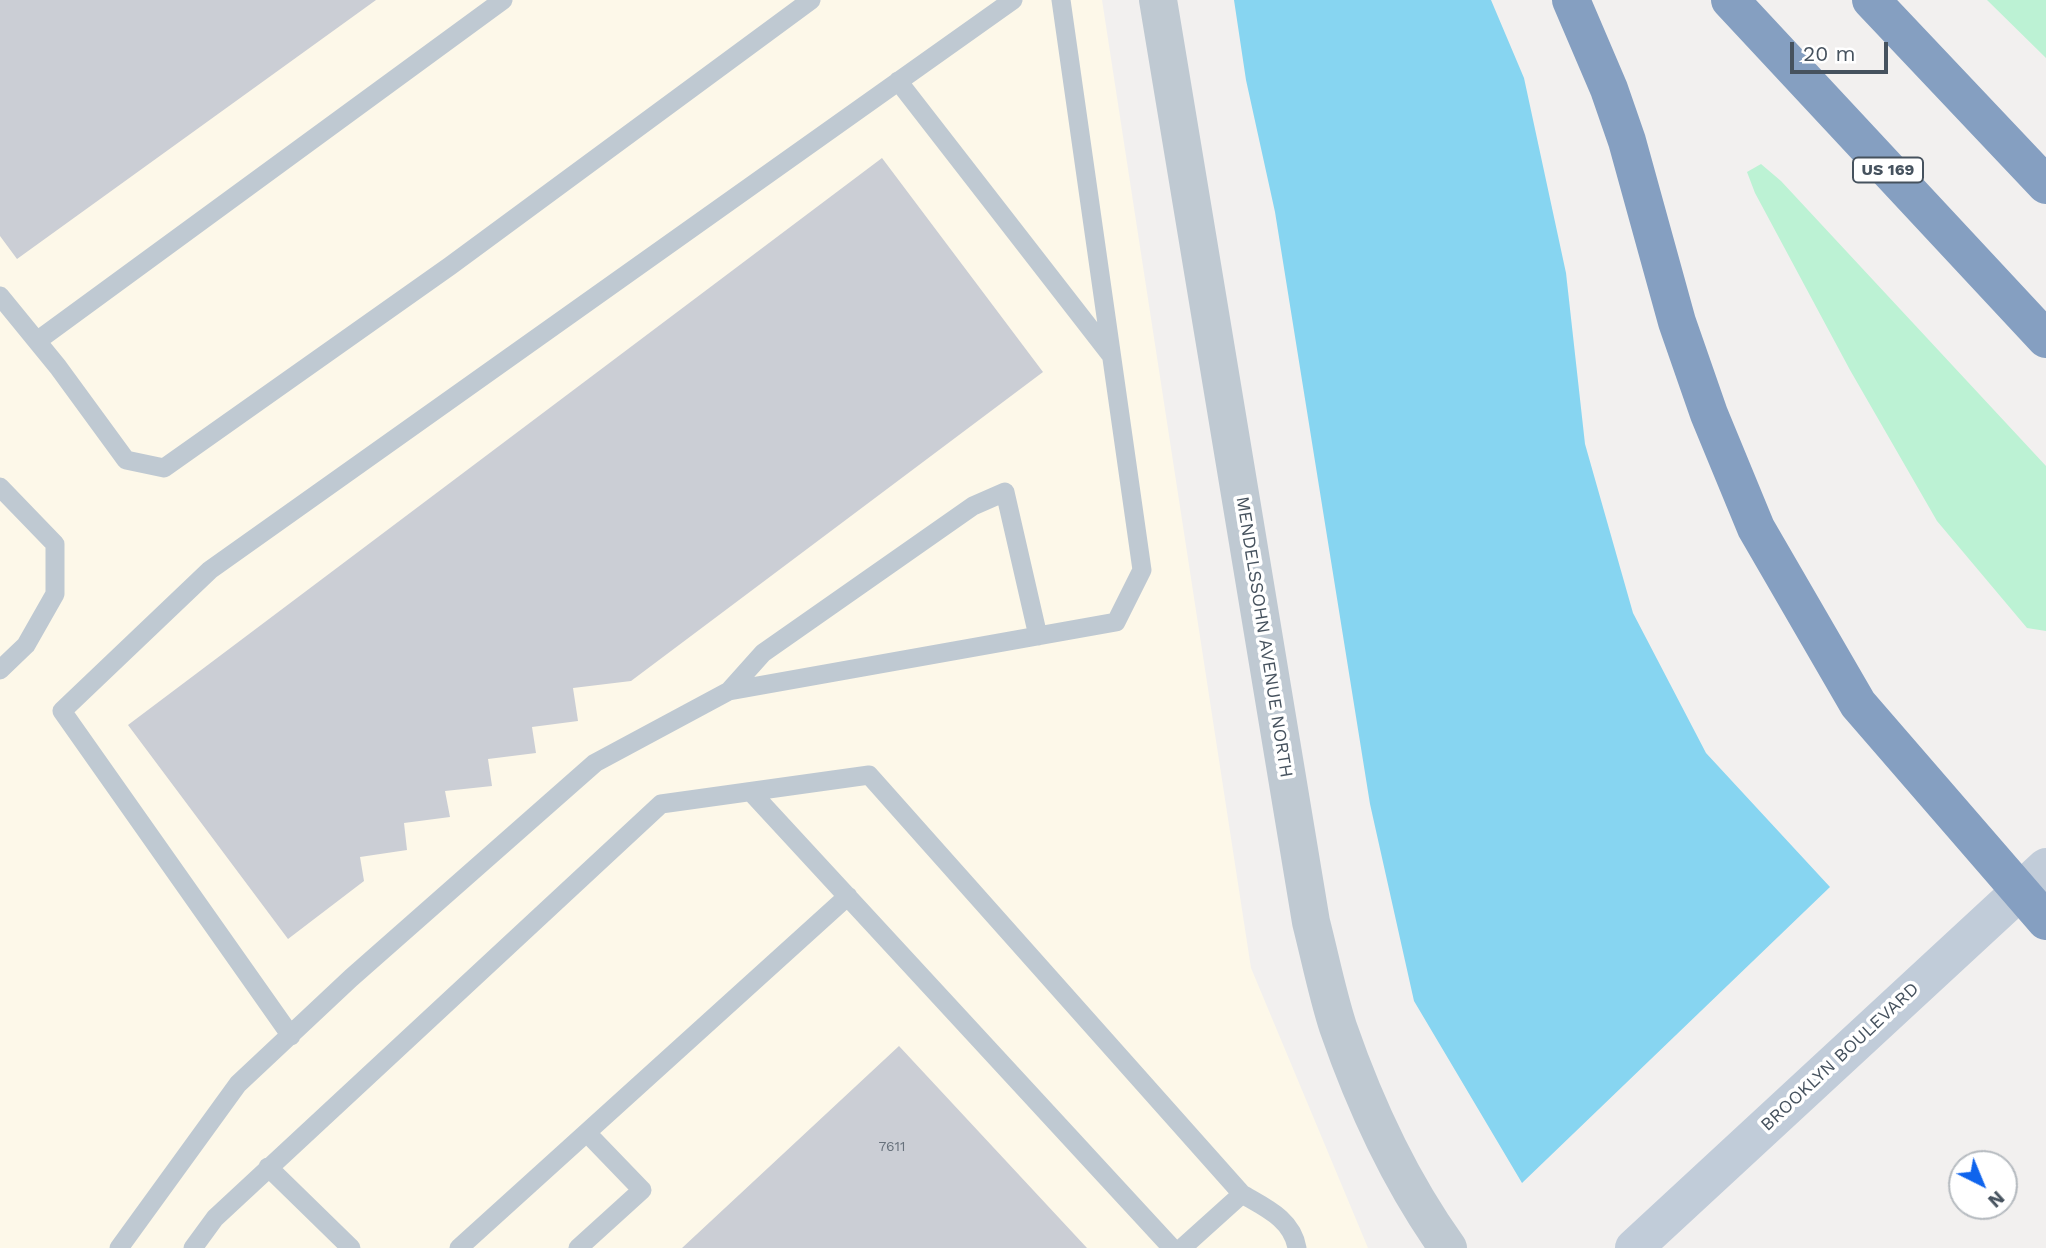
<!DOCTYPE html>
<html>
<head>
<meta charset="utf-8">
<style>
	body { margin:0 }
	#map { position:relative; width:2046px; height:1248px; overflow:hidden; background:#f2f0ef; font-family:"Work Sans",sans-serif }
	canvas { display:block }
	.north { position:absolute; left:1948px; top:1150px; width:70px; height:70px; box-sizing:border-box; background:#fff; border:2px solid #b5babf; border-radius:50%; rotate:137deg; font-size:19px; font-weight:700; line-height:28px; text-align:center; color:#46525e }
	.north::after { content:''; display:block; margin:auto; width:24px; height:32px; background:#0f64ed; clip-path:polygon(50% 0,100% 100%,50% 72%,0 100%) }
	.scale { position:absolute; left:1790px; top:42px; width:98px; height:32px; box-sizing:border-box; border:4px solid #46525e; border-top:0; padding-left:9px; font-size:21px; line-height:24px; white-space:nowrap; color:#46525e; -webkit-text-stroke:5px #fff; paint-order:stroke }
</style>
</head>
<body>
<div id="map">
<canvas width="2046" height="1248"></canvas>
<div class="north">N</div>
<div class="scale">20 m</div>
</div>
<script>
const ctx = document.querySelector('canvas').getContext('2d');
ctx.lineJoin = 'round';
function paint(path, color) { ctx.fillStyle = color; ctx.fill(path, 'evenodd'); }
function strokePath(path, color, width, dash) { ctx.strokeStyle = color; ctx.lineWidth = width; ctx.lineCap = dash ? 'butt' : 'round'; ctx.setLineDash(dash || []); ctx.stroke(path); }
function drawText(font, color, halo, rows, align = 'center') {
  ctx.font = font + ' "Work Sans",sans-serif'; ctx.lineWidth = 7; ctx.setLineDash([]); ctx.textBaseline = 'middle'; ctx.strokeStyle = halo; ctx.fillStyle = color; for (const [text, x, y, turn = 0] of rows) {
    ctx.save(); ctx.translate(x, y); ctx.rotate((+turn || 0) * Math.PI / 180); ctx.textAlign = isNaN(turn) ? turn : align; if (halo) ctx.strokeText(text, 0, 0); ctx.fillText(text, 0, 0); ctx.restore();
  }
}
const commercial = new Path2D(`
	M 0,0 L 1102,0 L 1251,968 L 1368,1248 L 0,1248 Z`);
const green = new Path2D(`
	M 1987,0 L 2046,0 L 2046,58 Z
	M 1761,164 L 1781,181 L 2046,466 L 2046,631 L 2027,628 L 1937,521 L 1850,370 L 1755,193 L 1747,172 Z`);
const water = new Path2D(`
	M 1234,0 L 1491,0 L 1524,78 L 1566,273 L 1585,444 L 1633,613 L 1706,753 L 1830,887 L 1522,1183 L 1414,1001 L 1370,804 L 1275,212 L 1246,80 Z`);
const building = new Path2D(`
	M 0,0 L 376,0 L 17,259 L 0,236 Z
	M 882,158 L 1043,372 L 631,681 L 573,688 L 578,721 L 532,727 L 536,753 L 488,759 L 492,786 L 445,791 L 450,817 L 404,823 L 407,850 L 360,857 L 364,881 L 288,939 L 128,725 Z
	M 899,1046 L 1087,1248 L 682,1248 Z`);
const service = new Path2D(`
	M 898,81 L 1110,354
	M 0,296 L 58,367 L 126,460 L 164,468 L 450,266 L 811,0
	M 37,341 L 503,0
	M 0,487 L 55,544 L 55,594 L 26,645 L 0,670
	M 729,691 L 763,653 L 973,506 L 1005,492 L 1038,636
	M 751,792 L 1172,1248
	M 291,1036 L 62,711 L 210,570 L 1013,0
	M 268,1167 L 351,1248
	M 119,1248 L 238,1084 L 351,978 L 595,763 L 729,691 L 1116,622 L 1142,570 L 1061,0
	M 193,1248 L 215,1218 L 661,804 L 869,775 L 1242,1194 C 1266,1208 1292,1219 1297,1248
	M 459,1248 L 848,896
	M 578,1248 L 642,1190 L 588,1134
	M 1182,1248 L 1242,1194`);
const minor = new Path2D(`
	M 1158,0 L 1311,922 C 1320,957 1327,993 1338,1027 C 1365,1105 1400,1181 1448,1248`);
const secondary = new Path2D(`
	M 1634,1248 L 2046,867`);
const motorway = new Path2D(`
	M 1571,0 L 1609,89 L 1627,141 L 1677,322 L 1709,414 L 1756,528 L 1858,704 L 2046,921
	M 1730,0 L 2046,339
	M 1871,0 L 2046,185`);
const numberNames = [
	["7611",892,1147]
];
const shields = [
	[1888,170,70]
];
const shieldNames = [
	["US 169",1888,170]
];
const streetNames = [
	["MENDELSSOHN AVENUE NORTH",1264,637,81],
	["BROOKLYN BOULEVARD",1840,1057,-43]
];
paint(commercial, '#fdf8e9');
paint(green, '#bcf2d4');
paint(water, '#87d5f1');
paint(building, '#cbced5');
strokePath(service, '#bfc9d2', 19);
strokePath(minor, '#bfc9d2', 38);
strokePath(secondary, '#c1ccd9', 38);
strokePath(motorway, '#859fc1', 38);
drawText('14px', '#67717c', null, numberNames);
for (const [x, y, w] of shields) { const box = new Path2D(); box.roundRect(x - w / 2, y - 12.5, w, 25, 5); ctx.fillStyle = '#fff'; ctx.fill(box); strokePath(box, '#46525e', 2); }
drawText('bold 16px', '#46525e', null, shieldNames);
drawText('18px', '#46525e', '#fff', streetNames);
</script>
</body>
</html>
